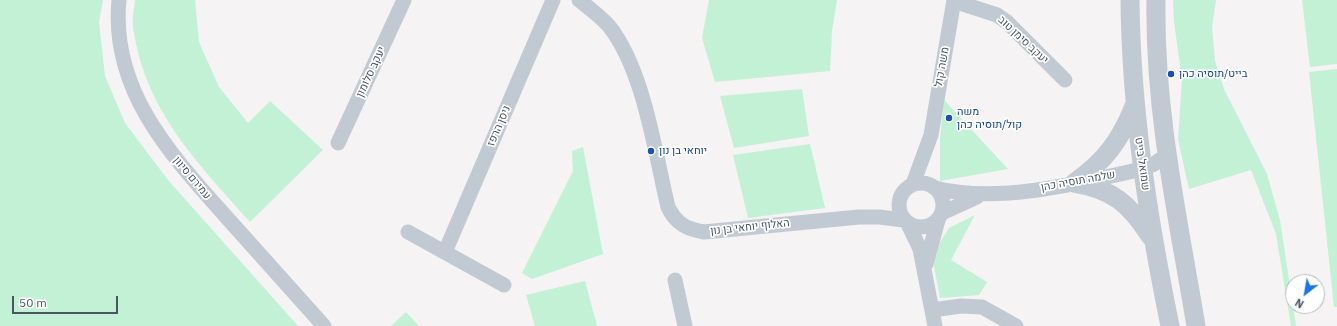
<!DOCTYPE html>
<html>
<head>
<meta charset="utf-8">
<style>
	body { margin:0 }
	#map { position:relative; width:1337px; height:326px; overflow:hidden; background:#f5f3f3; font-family:"IBM Plex Sans",sans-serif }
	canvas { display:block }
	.north { position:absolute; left:1285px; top:274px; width:40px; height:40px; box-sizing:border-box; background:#fff; border:1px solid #b7bbc0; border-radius:50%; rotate:211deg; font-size:11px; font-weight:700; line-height:16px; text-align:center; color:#4a5661 }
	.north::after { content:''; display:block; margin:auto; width:14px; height:18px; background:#1a73e8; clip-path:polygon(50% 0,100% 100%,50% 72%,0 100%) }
	.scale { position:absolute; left:12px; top:296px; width:106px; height:18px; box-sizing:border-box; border:2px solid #4a5661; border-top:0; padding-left:5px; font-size:12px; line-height:14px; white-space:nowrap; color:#4a5661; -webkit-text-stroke:3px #fff; paint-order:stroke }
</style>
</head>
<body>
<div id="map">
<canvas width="1337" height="326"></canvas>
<div class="north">N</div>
<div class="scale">50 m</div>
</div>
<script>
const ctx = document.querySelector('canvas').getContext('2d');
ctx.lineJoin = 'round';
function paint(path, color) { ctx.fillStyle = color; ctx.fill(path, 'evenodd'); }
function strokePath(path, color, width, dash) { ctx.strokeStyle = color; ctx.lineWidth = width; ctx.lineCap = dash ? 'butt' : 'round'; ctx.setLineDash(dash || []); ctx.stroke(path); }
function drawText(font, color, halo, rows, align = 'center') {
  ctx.font = font + ' "IBM Plex Sans",Heebo,sans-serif'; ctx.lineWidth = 3.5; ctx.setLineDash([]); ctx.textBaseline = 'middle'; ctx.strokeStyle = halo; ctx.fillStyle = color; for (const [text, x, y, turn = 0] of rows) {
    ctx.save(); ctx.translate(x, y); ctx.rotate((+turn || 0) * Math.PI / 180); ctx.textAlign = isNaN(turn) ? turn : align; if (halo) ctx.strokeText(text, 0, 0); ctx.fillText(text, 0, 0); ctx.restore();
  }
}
const green = new Path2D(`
	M 0,0 L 103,0 L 99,22 L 105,76 L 125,123 L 168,180 L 298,326 L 0,326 Z
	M 135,0 L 195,0 L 199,42 L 219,87 L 248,123 L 270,101 L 323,150 L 250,222 C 197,162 145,111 133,27 C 132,19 134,9 135,0 Z
	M 709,0 L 837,0 L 832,31 L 830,71 L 715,82 L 702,38 Z
	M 1173,0 L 1216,0 L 1212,27 L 1215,61 L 1224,89 L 1267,174 L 1280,220 L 1296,326 L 1291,326 L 1276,234 L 1251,170 L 1189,189 L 1178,139 L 1182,79 L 1174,22 Z
	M 1302,0 L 1337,0 L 1337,64 L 1310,67 Z
	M 1337,69 L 1337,307 L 1334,307 L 1309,72 Z
	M 802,89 L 809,136 L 734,148 L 720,96 Z
	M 944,100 L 1008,169 L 940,181 L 940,138 Z
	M 810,144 L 825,208 L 748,218 L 733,155 Z
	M 583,147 L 603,254 L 532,279 L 522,273 L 573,171 L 572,151 Z
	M 975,215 L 951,260 L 987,282 L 979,295 L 940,298 L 933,261 L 939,244 L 949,228 Z
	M 585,281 L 597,326 L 535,326 L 526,295 Z
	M 406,312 L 419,326 L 390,326 L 391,326 Z`);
const minor = new Path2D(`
	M 119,0 C 110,92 173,157 229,220 C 261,256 293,291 324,326
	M 579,0 C 589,8 600,16 609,26 C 644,70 655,153 668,207 C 676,224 687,229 704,232 L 859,217 L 879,217 L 904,220
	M 954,1 L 997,15 L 1007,22 L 1065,80
	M 338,143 L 404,0
	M899 205a22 22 0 1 1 44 0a22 22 0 1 1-44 0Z
	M 913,184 L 931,135 L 954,0
	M 935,188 C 997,204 1081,183 1142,169 L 1154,164 L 1167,155
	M 942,213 L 977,197
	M 908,224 L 920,249 L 935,326
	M 408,232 L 504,285
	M 445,252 L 553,0
	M 926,264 L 938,220
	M 675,280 L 685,326
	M 932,310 L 961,306 L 982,307 L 1016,326`);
const tertiary = new Path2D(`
	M 1130,0 C 1131,110 1148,218 1170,326
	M 1156,0 C 1154,110 1178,218 1196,326
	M 1074,183 C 1112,189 1130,204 1150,236
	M 1074,183 C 1105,161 1120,141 1134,106`);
const markers = [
	[1171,74,4,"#1a4fb4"],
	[949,118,4,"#1a4fb4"],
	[651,151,4,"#1a4fb4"]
];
const streetNames = [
	["יעקב סימן טוב",1023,40,43],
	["משה קול",942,67,-80],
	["יעקב סלומון",371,72,-65],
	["ניסן הרפז",499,126,-67],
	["שמואל בייט",1142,164,82],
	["עמירם סיוון",192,178,50],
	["שלמה תוסיה כהן",1078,181,-10],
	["האלוף יוחאי בן נון",750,227,-6]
];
const transitNames = [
	["בייט/תוסיה כהן",1179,74],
	["משה",957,112],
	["קול/תוסיה כהן",957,125],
	["יוחאי בן נון",659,151]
];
paint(green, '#c3f1d5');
strokePath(minor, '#c1cad2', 15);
strokePath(tertiary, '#c1cad2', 19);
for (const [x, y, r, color] of markers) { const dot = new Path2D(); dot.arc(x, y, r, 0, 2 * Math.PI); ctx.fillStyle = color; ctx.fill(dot); strokePath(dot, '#fff', 1.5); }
drawText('11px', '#4a5661', '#fff', streetNames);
drawText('11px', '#164399', '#fff', transitNames, 'left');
</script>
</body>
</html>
